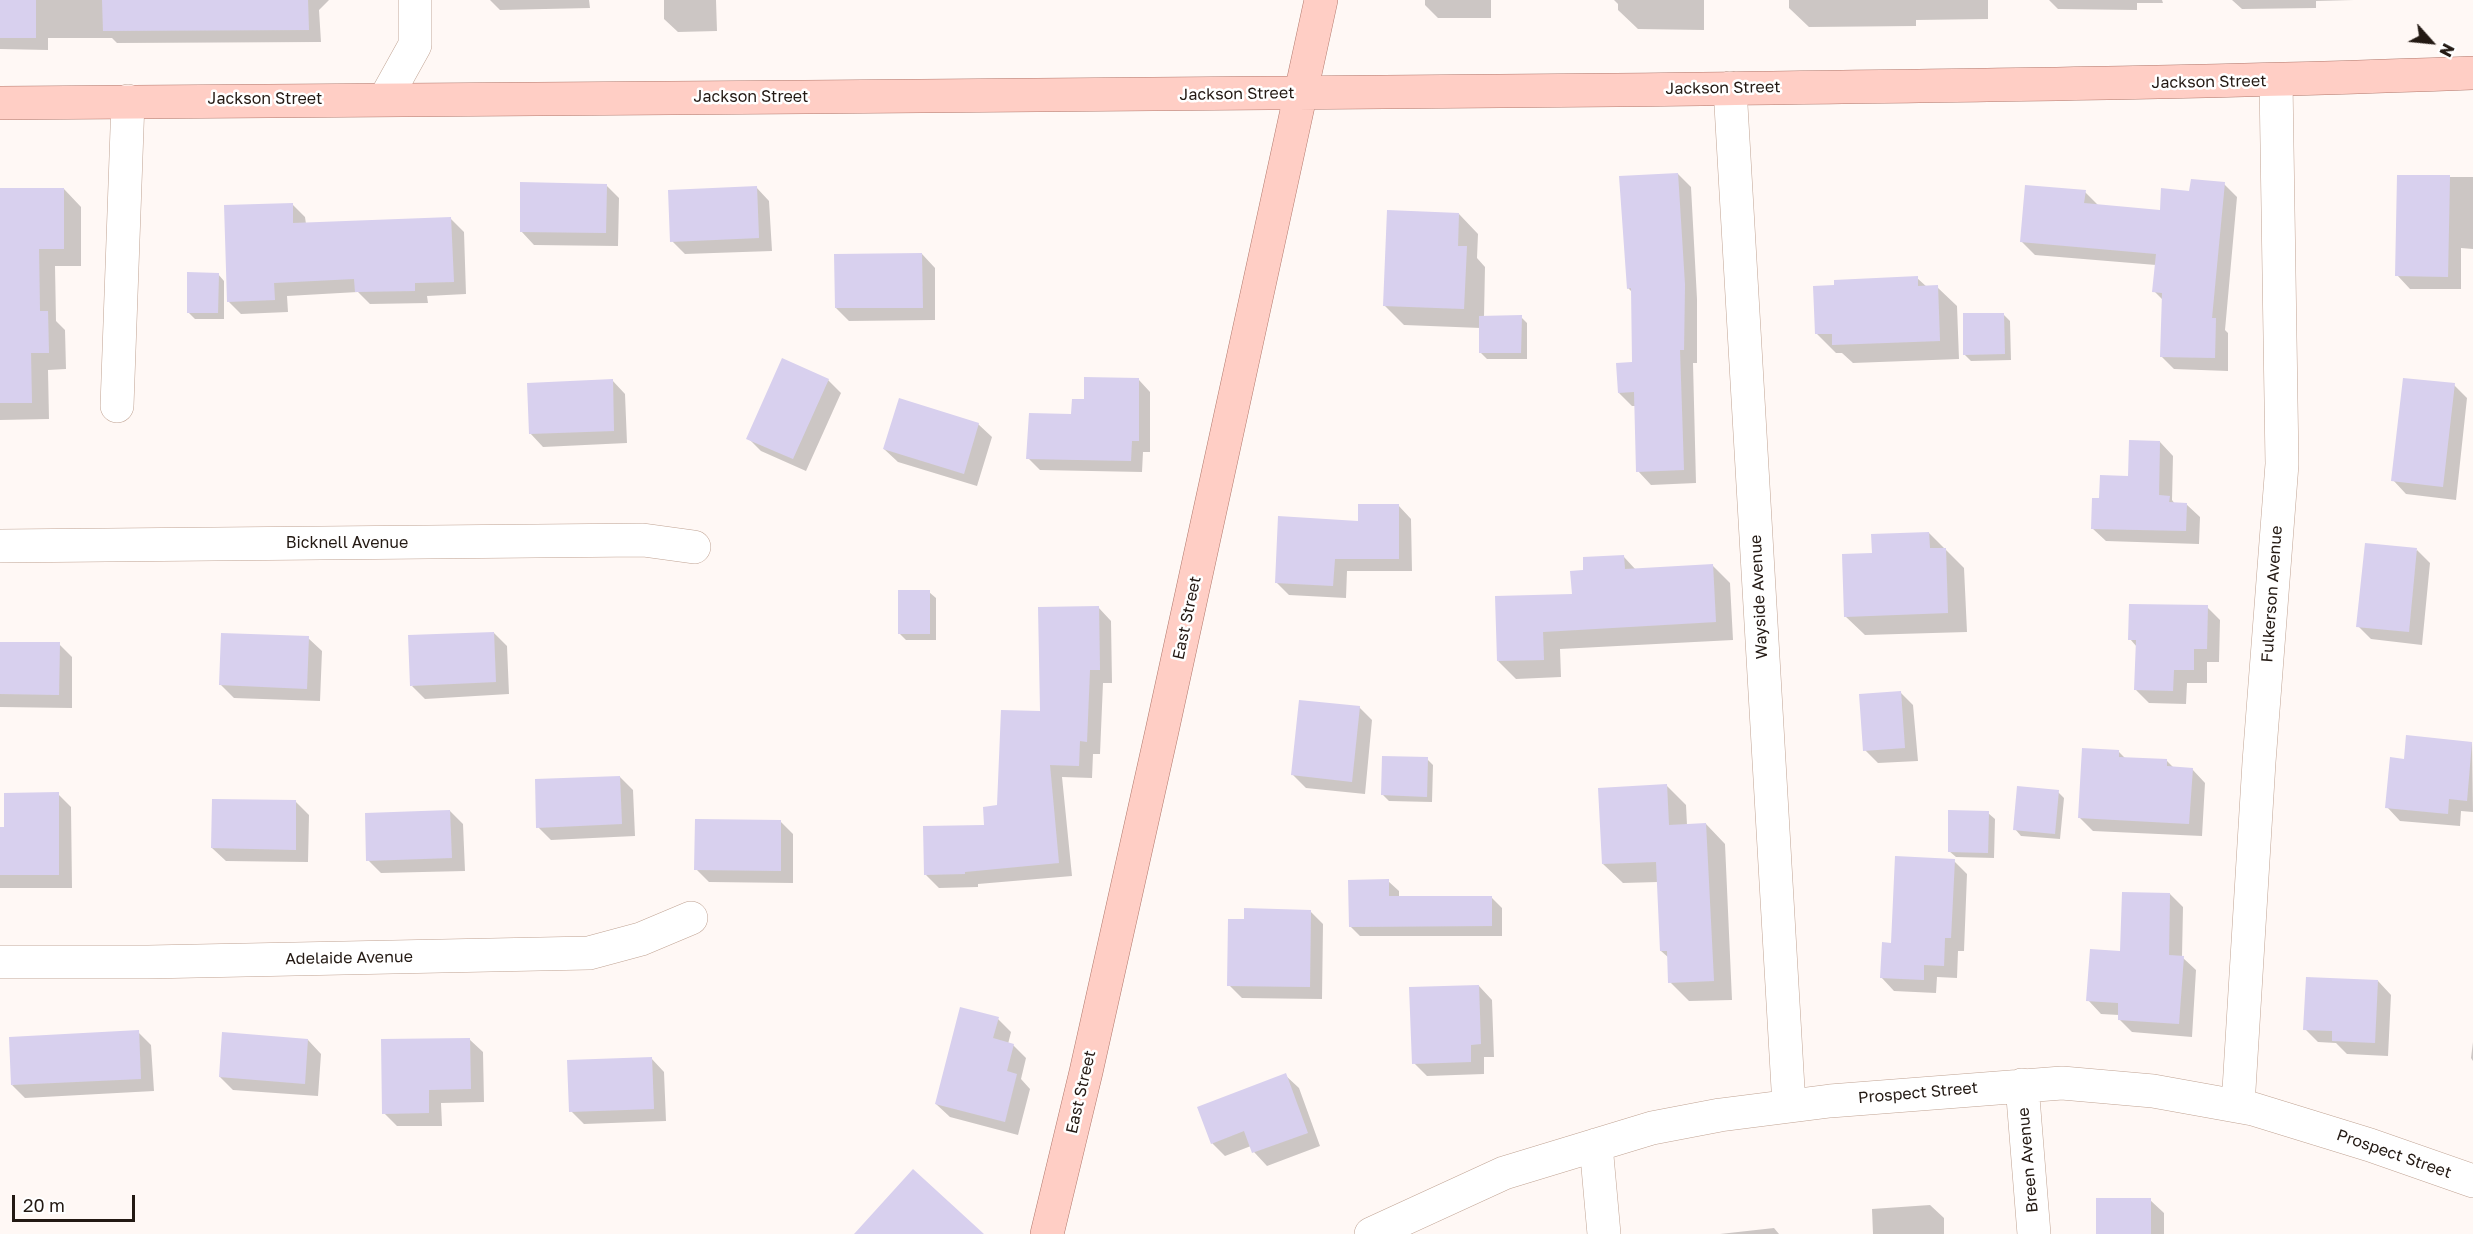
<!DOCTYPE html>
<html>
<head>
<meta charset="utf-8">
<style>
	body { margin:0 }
	#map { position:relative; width:2473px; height:1234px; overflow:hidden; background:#fff8f5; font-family:"Golos Text",sans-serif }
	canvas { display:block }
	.north { position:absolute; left:2401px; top:12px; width:60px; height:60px; -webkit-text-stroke:4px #fff; paint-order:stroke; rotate:117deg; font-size:16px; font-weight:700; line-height:24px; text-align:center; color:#231913 }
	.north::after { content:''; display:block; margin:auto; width:21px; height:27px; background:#231913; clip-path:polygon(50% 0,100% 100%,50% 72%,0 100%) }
	.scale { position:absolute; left:12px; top:1195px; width:123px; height:27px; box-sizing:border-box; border:3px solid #231913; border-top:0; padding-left:8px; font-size:18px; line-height:21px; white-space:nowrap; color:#231913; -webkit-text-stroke:4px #fff; paint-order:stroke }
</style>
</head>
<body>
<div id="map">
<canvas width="2473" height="1234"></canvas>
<div class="north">N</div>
<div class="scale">20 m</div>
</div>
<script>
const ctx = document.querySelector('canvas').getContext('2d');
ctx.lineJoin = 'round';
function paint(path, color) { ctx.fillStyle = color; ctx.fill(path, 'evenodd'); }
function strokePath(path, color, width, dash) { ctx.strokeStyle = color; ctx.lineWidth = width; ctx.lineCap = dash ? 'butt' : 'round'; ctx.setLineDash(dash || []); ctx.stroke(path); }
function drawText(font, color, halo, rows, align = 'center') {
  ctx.font = font + ' "Golos Text",sans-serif'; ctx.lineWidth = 5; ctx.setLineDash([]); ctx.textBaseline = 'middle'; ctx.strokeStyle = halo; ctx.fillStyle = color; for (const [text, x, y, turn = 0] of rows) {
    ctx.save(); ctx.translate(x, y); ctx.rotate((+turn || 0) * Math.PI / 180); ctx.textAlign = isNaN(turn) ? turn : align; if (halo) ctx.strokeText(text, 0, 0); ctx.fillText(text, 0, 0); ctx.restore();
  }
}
const shadow = new Path2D(`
	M 0,0 L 329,0 L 319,10 L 321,42 L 117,43 L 112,38 L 48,38 L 48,50 L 0,49 Z
	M 490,0 L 589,0 L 590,8 L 500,10 Z
	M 664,0 L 716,0 L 717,31 L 678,32 L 664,19 Z
	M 1425,0 L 1491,0 L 1491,18 L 1438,18 L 1425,5 Z
	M 1614,0 L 1704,0 L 1704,30 L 1638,29 L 1618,10 L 1618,4 Z
	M 1789,0 L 1988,0 L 1988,19 L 1916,20 L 1916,26 L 1809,27 L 1789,8 Z
	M 2049,0 L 2162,0 L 2163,3 L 2137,3 L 2137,10 L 2058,9 Z
	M 2232,0 L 2354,0 L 2316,1 L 2316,8 L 2242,9 Z
	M 1678,174 L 1691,187 L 1697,299 L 1697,363 L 1693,363 L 1696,483 L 1651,485 L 1638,471 L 1636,406 L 1632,406 L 1619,393 L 1634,363 L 1632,292 L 1628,288 Z
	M 2399,177 L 2473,177 L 2473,249 L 2461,248 L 2461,289 L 2410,289 L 2397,275 Z
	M 2224,184 L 2237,197 L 2225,330 L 2228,333 L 2228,371 L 2174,369 L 2161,356 L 2163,300 L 2154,291 L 2156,265 L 2035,255 L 2022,242 L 2085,192 L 2098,205 L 2161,211 L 2191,192 Z
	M 606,185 L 619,198 L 618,246 L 534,245 L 521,231 Z
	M 756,187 L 769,201 L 772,251 L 685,254 L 672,241 Z
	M 64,189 L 81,207 L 81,266 L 55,266 L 56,321 L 65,330 L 66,369 L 48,370 L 49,419 L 0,420 L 0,190 Z
	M 292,204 L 305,217 L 306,224 L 450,218 L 464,232 L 466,294 L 427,296 L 428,303 L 370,304 L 358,292 L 287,296 L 288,312 L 241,314 L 228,301 Z
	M 1459,214 L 1478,234 L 1477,258 L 1485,267 L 1484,317 L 1521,317 L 1527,323 L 1527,359 L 1487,359 L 1481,353 L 1481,328 L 1404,325 L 1384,305 Z
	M 922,254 L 935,268 L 935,320 L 849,321 L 836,308 Z
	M 218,274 L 224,281 L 224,319 L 195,319 L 188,312 Z
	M 1917,278 L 1927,287 L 1937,287 L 1957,306 L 1959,359 L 1853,363 L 1842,353 L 1836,353 L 1816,333 Z
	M 2003,314 L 2010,321 L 2011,360 L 1971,361 L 1964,354 Z
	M 612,380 L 625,394 L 627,443 L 543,447 L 530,433 Z
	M 828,380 L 841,393 L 806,471 L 761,451 L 748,438 Z
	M 1139,380 L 1150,392 L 1150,452 L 1143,452 L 1142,472 L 1040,470 L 1028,458 L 1073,416 L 1085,400 Z
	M 2454,385 L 2467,398 L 2456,500 L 2406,494 L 2393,480 Z
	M 978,424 L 992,437 L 977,486 L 898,462 L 884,449 Z
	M 2160,442 L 2173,456 L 2172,500 L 2175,504 L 2186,504 L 2200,517 L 2199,544 L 2106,541 L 2092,528 L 2100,500 L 2129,478 Z
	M 1398,505 L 1411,519 L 1412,571 L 1347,571 L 1346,598 L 1289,595 L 1276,582 L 1360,522 Z
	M 1929,533 L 1964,568 L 1967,632 L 1865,635 L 1845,616 L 1873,555 Z
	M 2417,550 L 2430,563 L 2422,645 L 2371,639 L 2358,626 Z
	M 1624,557 L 1636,570 L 1712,565 L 1730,583 L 1733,640 L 1560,649 L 1561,677 L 1516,679 L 1498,661 L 1573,595 L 1585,572 Z
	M 929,592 L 936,598 L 936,640 L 906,640 L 900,634 Z
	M 1098,607 L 1111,621 L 1112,683 L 1103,683 L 1100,754 L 1093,754 L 1092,778 L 1062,777 L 1072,876 L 978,884 L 978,887 L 939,888 L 926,875 L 986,827 L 998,807 L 1041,713 Z
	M 2207,607 L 2220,620 L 2219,662 L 2207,662 L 2207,683 L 2187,683 L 2186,704 L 2149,703 L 2136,690 L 2137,647 L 2130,639 Z
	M 494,633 L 507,646 L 509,694 L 425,699 L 412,686 Z
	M 308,638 L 322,651 L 320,701 L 234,698 L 221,685 Z
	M 0,643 L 59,644 L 72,657 L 72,708 L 0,707 Z
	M 1900,692 L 1913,705 L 1918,761 L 1878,763 L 1865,750 Z
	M 1359,707 L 1372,720 L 1365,794 L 1306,788 L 1293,775 Z
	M 2472,743 L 2473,812 L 2461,811 L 2460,826 L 2400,821 L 2387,807 L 2405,761 Z
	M 2119,752 L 2126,759 L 2167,761 L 2174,768 L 2192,769 L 2205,783 L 2202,836 L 2093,831 L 2079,817 Z
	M 1427,759 L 1433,765 L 1432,802 L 1389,801 L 1383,795 Z
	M 620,777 L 633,790 L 635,836 L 551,840 L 538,827 Z
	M 1667,786 L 1686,805 L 1687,825 L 1706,824 L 1725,844 L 1732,1000 L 1689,1001 L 1670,982 L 1669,958 L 1661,951 L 1658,882 L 1623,883 L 1603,864 Z
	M 2058,792 L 2064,798 L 2060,839 L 2021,836 L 2015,829 Z
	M 58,794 L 71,807 L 72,888 L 0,888 L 0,829 L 6,829 Z
	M 296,802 L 309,815 L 308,862 L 226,861 L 212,848 Z
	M 450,811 L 463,824 L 465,871 L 381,873 L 368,860 Z
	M 1988,813 L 1995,819 L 1994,858 L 1956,857 L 1949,851 Z
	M 780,821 L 793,834 L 793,883 L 709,882 L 696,869 Z
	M 1954,861 L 1967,874 L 1964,951 L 1958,951 L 1957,978 L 1937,977 L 1936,993 L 1894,991 L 1881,977 L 1892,944 Z
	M 1388,881 L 1399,891 L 1399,897 L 1492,898 L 1502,908 L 1502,936 L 1360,936 L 1350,926 Z
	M 2170,894 L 2183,907 L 2182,957 L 2196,970 L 2192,1037 L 2132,1032 L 2119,1019 L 2119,1015 L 2101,1014 L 2088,1000 L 2122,953 Z
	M 1310,911 L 1323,924 L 1322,999 L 1242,998 L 1229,985 L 1246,921 Z
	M 2378,981 L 2391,995 L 2388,1056 L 2347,1054 L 2336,1043 L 2318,1042 L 2305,1029 Z
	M 1479,986 L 1492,1000 L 1494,1057 L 1484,1057 L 1484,1074 L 1427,1076 L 1414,1063 Z
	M 998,1019 L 1011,1032 L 1008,1044 L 1013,1045 L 1026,1058 L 1021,1079 L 1030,1089 L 1018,1135 L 950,1117 L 936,1104 Z
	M 138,1032 L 151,1045 L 154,1091 L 25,1098 L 12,1085 Z
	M 469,1039 L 483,1052 L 484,1102 L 441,1103 L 442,1126 L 397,1126 L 384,1113 Z
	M 308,1040 L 321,1054 L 318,1096 L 233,1090 L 220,1077 Z
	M 2473,1042 L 2473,1061 L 2471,1058 Z
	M 651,1058 L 664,1072 L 666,1121 L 584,1124 L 571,1111 Z
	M 1285,1075 L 1299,1088 L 1320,1146 L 1267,1166 L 1254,1152 L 1251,1146 L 1225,1156 L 1212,1143 Z
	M 2150,1200 L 2164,1213 L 2164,1234 L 2097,1234 Z
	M 1930,1205 L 1944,1218 L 1944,1234 L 1873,1234 L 1872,1209 Z
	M 1774,1228 L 1779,1234 L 1720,1234 Z`);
const building = new Path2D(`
	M 0,0 L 36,0 L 36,38 L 0,38 Z
	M 102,0 L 308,0 L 309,30 L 103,31 Z
	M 1678,173 L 1685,285 L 1684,350 L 1680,350 L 1684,470 L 1636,472 L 1634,392 L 1618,393 L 1616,363 L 1632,362 L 1631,288 L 1627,289 L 1619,176 Z
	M 2397,175 L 2450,175 L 2448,277 L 2395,276 Z
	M 2191,179 L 2225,182 L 2212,318 L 2216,318 L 2215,358 L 2160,357 L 2162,293 L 2152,292 L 2156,254 L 2020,242 L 2025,185 L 2086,190 L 2084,203 L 2160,210 L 2161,188 L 2189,191 Z
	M 520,182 L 607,184 L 606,233 L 520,232 Z
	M 757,186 L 759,238 L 670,242 L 668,190 Z
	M 0,188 L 64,188 L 64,249 L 39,249 L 40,311 L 48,311 L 49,353 L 31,353 L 32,403 L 0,403 Z
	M 293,203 L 293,223 L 451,217 L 454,282 L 415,283 L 415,291 L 355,292 L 354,279 L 274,283 L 275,300 L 227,302 L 224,205 Z
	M 1387,210 L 1459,213 L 1458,246 L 1467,246 L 1464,309 L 1383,306 Z
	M 922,253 L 923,308 L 835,308 L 834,254 Z
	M 187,272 L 219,273 L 218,313 L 187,313 Z
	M 1918,276 L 1918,286 L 1938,285 L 1940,341 L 1832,345 L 1832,334 L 1815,334 L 1813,286 L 1834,285 L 1834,280 Z
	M 1963,313 L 2004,313 L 2005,354 L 1963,355 Z
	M 1522,315 L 1521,353 L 1479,353 L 1479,316 Z
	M 782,358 L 829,379 L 793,459 L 746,439 Z
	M 1084,377 L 1139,378 L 1139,441 L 1132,441 L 1131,461 L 1026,459 L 1029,413 L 1071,414 L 1072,399 L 1084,399 Z
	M 2403,378 L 2455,383 L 2443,487 L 2391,481 Z
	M 613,379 L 614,431 L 529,434 L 527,383 Z
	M 899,398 L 979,423 L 964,474 L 883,449 Z
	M 2129,440 L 2160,441 L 2159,495 L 2170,496 L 2169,502 L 2187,503 L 2186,531 L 2091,529 L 2092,498 L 2099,498 L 2100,475 L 2128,476 Z
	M 1358,504 L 1399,504 L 1399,559 L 1335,559 L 1333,586 L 1275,583 L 1278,516 L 1358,521 Z
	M 1929,532 L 1930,548 L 1946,548 L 1948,613 L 1844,617 L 1842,554 L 1872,553 L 1871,534 Z
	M 2365,543 L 2417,548 L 2409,632 L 2356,627 Z
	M 1624,555 L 1625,569 L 1713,564 L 1716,622 L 1543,632 L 1544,660 L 1497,661 L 1495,596 L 1572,594 L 1570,571 L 1583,570 L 1583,557 Z
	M 898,590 L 930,590 L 930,634 L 898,634 Z
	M 2129,604 L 2208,605 L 2207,649 L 2194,649 L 2194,670 L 2174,670 L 2173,691 L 2134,690 L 2136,640 L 2128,640 Z
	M 1099,606 L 1100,670 L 1090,670 L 1087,742 L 1080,741 L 1079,766 L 1050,765 L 1059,863 L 965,872 L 965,874 L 924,875 L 923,826 L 984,825 L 983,807 L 997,805 L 1001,710 L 1040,711 L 1038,607 Z
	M 494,632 L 496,682 L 410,686 L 408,635 Z
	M 221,633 L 309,636 L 307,689 L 219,685 Z
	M 0,642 L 60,642 L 59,695 L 0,694 Z
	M 1901,691 L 1905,748 L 1863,751 L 1859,694 Z
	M 1299,700 L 1360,706 L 1352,782 L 1291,775 Z
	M 2406,735 L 2472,742 L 2467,801 L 2449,799 L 2448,814 L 2385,808 L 2390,757 L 2404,759 Z
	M 2082,748 L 2119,750 L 2119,757 L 2167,759 L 2167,766 L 2193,768 L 2189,824 L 2078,818 Z
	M 1382,756 L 1428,757 L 1427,797 L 1381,795 Z
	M 620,776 L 622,824 L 536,828 L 535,779 Z
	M 1667,784 L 1669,825 L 1706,823 L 1714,981 L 1668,983 L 1667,951 L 1660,951 L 1656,862 L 1602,864 L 1598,788 Z
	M 2017,786 L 2059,790 L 2055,834 L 2013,830 Z
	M 59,792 L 59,875 L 0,875 L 0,827 L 4,827 L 4,793 Z
	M 212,799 L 296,800 L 296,850 L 211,848 Z
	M 450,810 L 452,858 L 366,861 L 365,813 Z
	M 1948,810 L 1989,811 L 1988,853 L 1948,852 Z
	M 695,819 L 781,820 L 781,871 L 694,870 Z
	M 1895,856 L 1955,859 L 1951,938 L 1945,938 L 1944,966 L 1924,965 L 1924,980 L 1880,978 L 1882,942 L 1891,943 Z
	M 1389,879 L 1389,896 L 1492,896 L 1492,926 L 1349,927 L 1348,880 Z
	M 2122,892 L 2170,893 L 2169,955 L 2184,956 L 2179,1024 L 2118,1020 L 2118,1003 L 2086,1001 L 2090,949 L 2120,951 Z
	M 1244,908 L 1311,910 L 1310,987 L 1227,986 L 1228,919 L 1244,919 Z
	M 2306,977 L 2378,980 L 2375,1043 L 2332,1041 L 2332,1031 L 2303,1030 Z
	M 1479,985 L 1481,1044 L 1471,1045 L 1471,1062 L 1412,1064 L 1409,987 Z
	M 960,1007 L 999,1017 L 993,1038 L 1014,1044 L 1007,1071 L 1017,1074 L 1005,1122 L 935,1104 Z
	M 139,1030 L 141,1079 L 11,1085 L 9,1037 Z
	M 222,1032 L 308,1039 L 305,1084 L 219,1077 Z
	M 470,1038 L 471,1089 L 429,1090 L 429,1113 L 382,1114 L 381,1039 Z
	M 652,1057 L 654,1109 L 569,1112 L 567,1060 Z
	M 1286,1073 L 1308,1133 L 1252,1153 L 1244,1131 L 1211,1144 L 1197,1107 Z
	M 913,1169 L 984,1234 L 854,1234 Z
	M 2096,1198 L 2151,1198 L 2151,1234 L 2096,1234 Z`);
const minor = new Path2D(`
	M 1730,88 L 1789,1106
	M 385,99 L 415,45 L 415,0
	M 117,406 L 128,101
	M 0,546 L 643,540 L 694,547
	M 0,962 L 148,962 L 589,953 L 641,939 L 691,918
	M 2022,1085 L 2034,1234
	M 2238,1106 L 2259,762 L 2282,464 L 2276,81
	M 1596,1145 L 1604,1234
	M 1371,1234 L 1504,1173 L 1652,1128 L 1720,1115 L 1830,1101 L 2062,1083 L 2153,1091 L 2253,1109 L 2370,1145 L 2473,1181`);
const major = new Path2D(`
	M 0,103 C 539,98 1077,96 1616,90 C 1901,86 2187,84 2473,73
	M 1047,1234 L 1086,1072 L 1162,731 L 1321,0`);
const streetNames = [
	["Jackson Street",2209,82,-1],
	["Jackson Street",1723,88,-1],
	["Jackson Street",1237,94,-1],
	["Jackson Street",751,97],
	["Jackson Street",265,99],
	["Bicknell Avenue",347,543],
	["Fulkerson Avenue",2272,594,-86],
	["Wayside Avenue",1759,597,-93],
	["East Street",1187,618,-78],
	["Adelaide Avenue",349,958,-1],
	["East Street",1081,1092,-77],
	["Prospect Street",1918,1093,-5],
	["Prospect Street",2394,1154,19],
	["Breen Avenue",2028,1160,-95]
];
paint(shadow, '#0003');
paint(building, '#d8d0ee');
strokePath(minor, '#c0a393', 34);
strokePath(major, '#b2796d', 34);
strokePath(minor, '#fff', 33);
strokePath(major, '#ffcec5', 33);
drawText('16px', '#231913', '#fff', streetNames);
</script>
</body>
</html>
